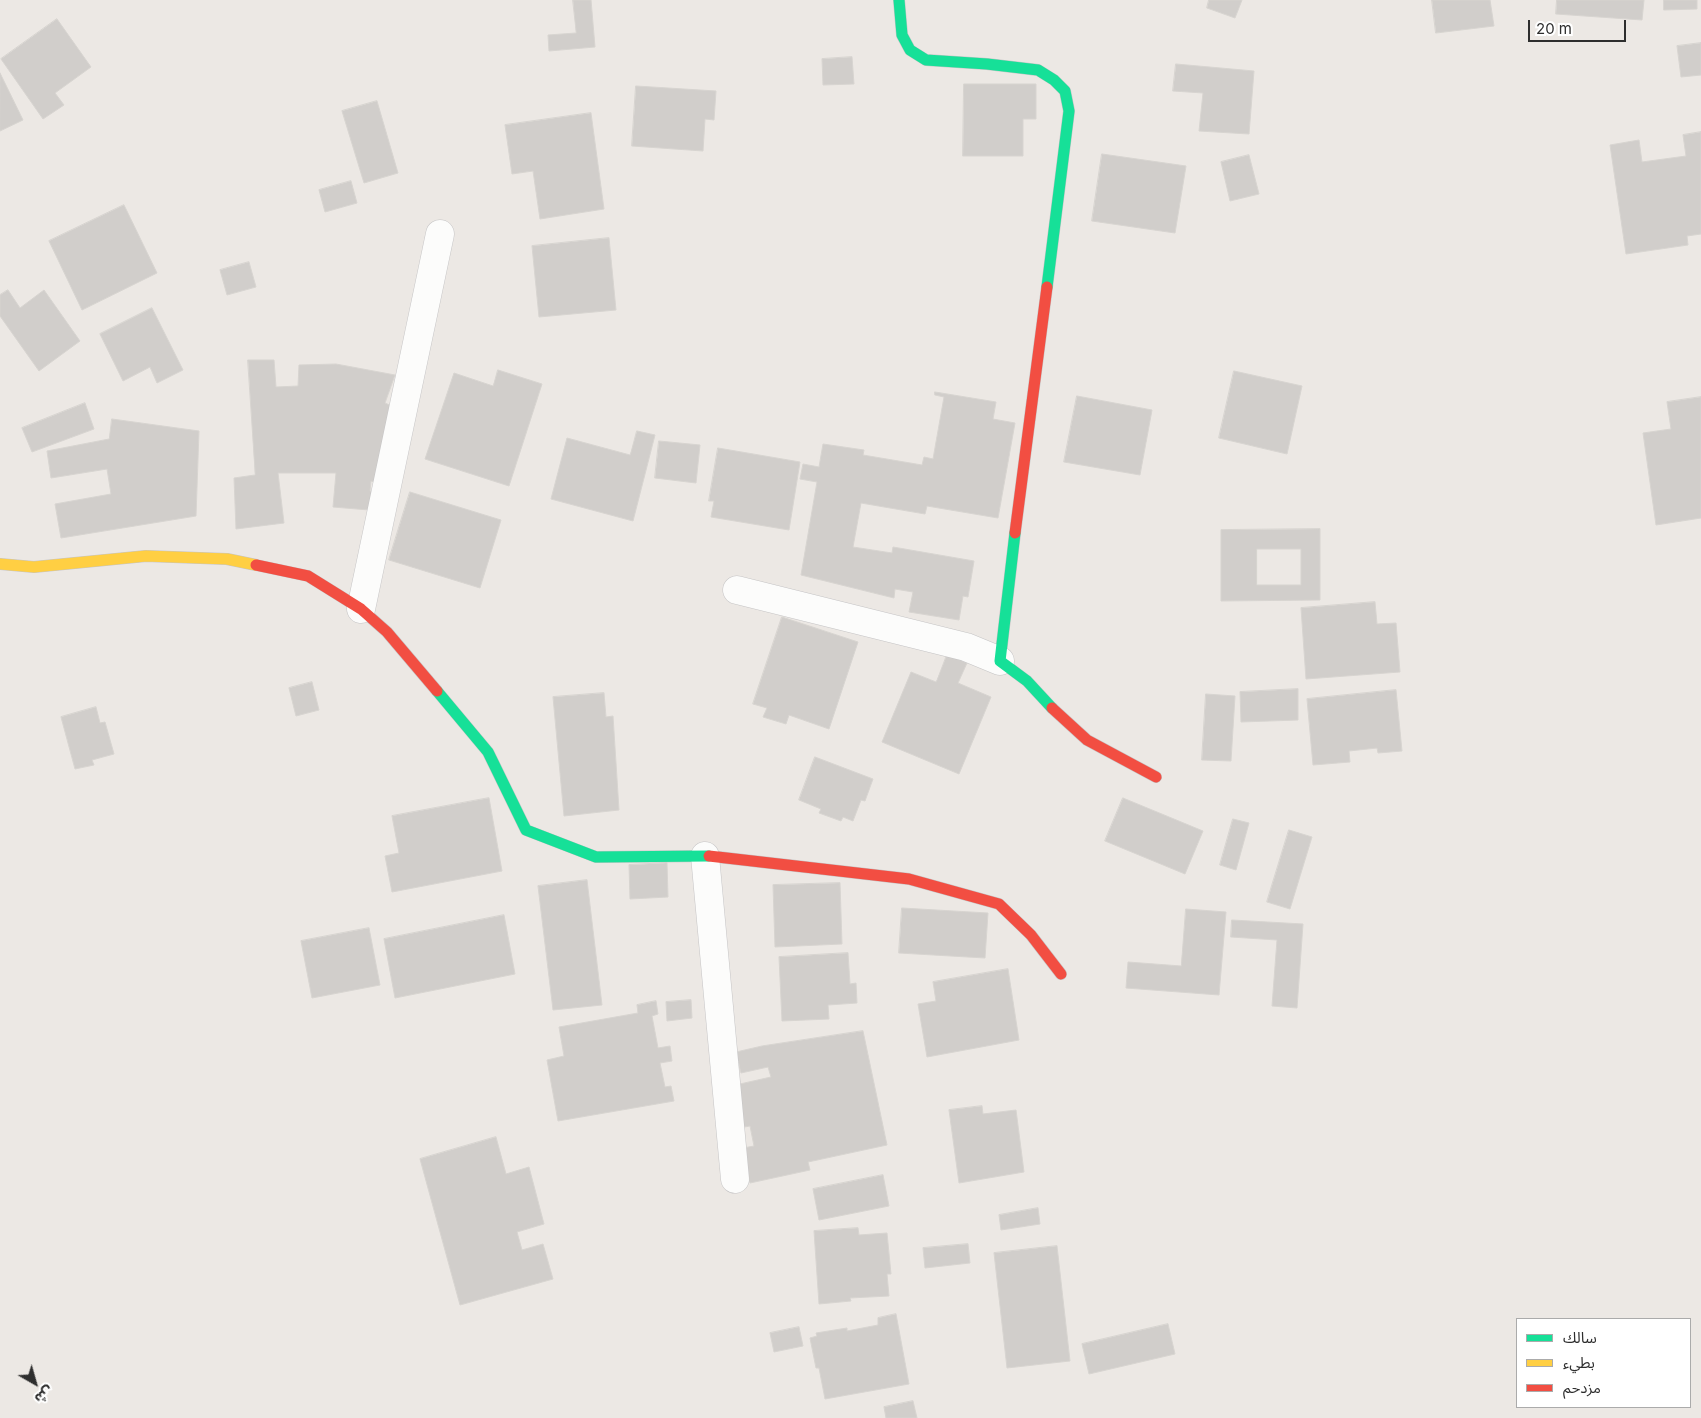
<!DOCTYPE html>
<html>
<head>
<meta charset="utf-8">
<style>
	body { margin:0 }
	#map { position:relative; width:1701px; height:1418px; overflow:hidden; background:#ece8e4; font-family:Inter,"Noto Sans Arabic",sans-serif }
	canvas { display:block }
	.legend { position:absolute; left:1516px; top:1318px; width:175px; height:90px; box-sizing:border-box; background:#fff; border:1px solid #ababab; margin:0; padding:6px 9px; list-style:none; font-size:15px; color:#2e2e2e }
	.legend li { display:flex; align-items:center; gap:10px; height:25px }
	.legend b { width:25px; border:1px solid #ababab }
	.north { position:absolute; left:10px; top:1358px; width:50px; height:50px; -webkit-text-stroke:4px #fff; paint-order:stroke; rotate:142deg; font-size:14px; font-weight:700; line-height:20px; text-align:center; color:#2e2e2e }
	.north::after { content:''; display:block; margin:auto; width:18px; height:22px; background:#2e2e2e; clip-path:polygon(50% 0,100% 100%,50% 72%,0 100%) }
	.scale { position:absolute; left:1528px; top:20px; width:98px; height:22px; box-sizing:border-box; border:2px solid #2e2e2e; border-top:0; padding-left:6px; font-size:15px; line-height:18px; white-space:nowrap; color:#2e2e2e; -webkit-text-stroke:4px #fff; paint-order:stroke }
</style>
</head>
<body>
<div id="map">
<canvas width="1701" height="1418"></canvas>
<ul class="legend">
<li><b style="height:6px;background:#16e098"></b>سالك</li>
<li><b style="height:6px;background:#ffcf43"></b>بطيء</li>
<li><b style="height:6px;background:#f24e42"></b>مزدحم</li>
</ul>
<div class="north">ش</div>
<div class="scale">20 m</div>
</div>
<script>
const ctx = document.querySelector('canvas').getContext('2d');
ctx.lineJoin = 'round';
function paint(path, color) { ctx.fillStyle = color; ctx.fill(path, 'evenodd'); }
function strokePath(path, color, width, dash) { ctx.strokeStyle = color; ctx.lineWidth = width; ctx.lineCap = dash ? 'butt' : 'round'; ctx.setLineDash(dash || []); ctx.stroke(path); }
const building = new Path2D(`
	M 573,0 L 591,0 L 595,47 L 549,51 L 548,35 L 576,33 Z
	M 1209,0 L 1242,0 L 1235,18 L 1207,8 Z
	M 1432,0 L 1490,0 L 1494,26 L 1436,33 Z
	M 1557,0 L 1644,0 L 1642,20 L 1556,14 Z
	M 1664,0 L 1697,0 L 1697,9 L 1664,10 Z
	M 57,19 L 91,67 L 55,93 L 64,105 L 43,119 L 1,59 Z
	M 1701,43 L 1701,75 L 1681,77 L 1677,46 Z
	M 852,57 L 854,84 L 823,85 L 822,59 Z
	M 1176,64 L 1254,71 L 1249,134 L 1199,131 L 1203,93 L 1173,91 Z
	M 0,73 L 23,120 L 0,131 Z
	M 964,84 L 1036,84 L 1036,119 L 1023,119 L 1023,156 L 963,156 Z
	M 636,86 L 716,91 L 714,120 L 705,119 L 703,151 L 632,146 Z
	M 377,101 L 398,173 L 364,183 L 342,111 Z
	M 591,113 L 604,209 L 540,219 L 533,171 L 512,174 L 505,125 Z
	M 1701,132 L 1701,234 L 1687,236 L 1688,245 L 1626,254 L 1610,145 L 1639,140 L 1642,162 L 1686,156 L 1683,135 Z
	M 1102,154 L 1186,166 L 1175,233 L 1092,221 Z
	M 1249,155 L 1259,194 L 1230,201 L 1221,162 Z
	M 351,181 L 357,203 L 325,212 L 319,190 Z
	M 124,205 L 157,273 L 82,310 L 49,241 Z
	M 609,238 L 616,310 L 539,317 L 532,246 Z
	M 249,262 L 256,287 L 227,295 L 220,270 Z
	M 8,290 L 20,308 L 44,290 L 80,341 L 39,371 L 0,316 L 0,295 Z
	M 152,308 L 183,370 L 157,383 L 150,367 L 123,381 L 100,334 Z
	M 248,360 L 274,360 L 276,387 L 298,386 L 299,365 L 336,364 L 395,375 L 385,403 L 394,407 L 379,484 L 371,481 L 370,491 L 374,492 L 369,510 L 333,507 L 336,473 L 278,473 L 284,523 L 236,529 L 234,478 L 255,475 Z
	M 498,370 L 542,384 L 509,486 L 425,459 L 454,373 L 493,386 Z
	M 1234,371 L 1302,386 L 1287,454 L 1219,438 Z
	M 935,392 L 996,402 L 993,419 L 1015,423 L 998,518 L 927,506 L 925,514 L 861,503 L 853,547 L 892,553 L 893,547 L 974,561 L 968,597 L 963,596 L 959,620 L 909,612 L 913,592 L 895,589 L 894,598 L 801,575 L 817,482 L 800,479 L 803,464 L 819,467 L 823,444 L 864,450 L 863,455 L 922,465 L 924,457 L 933,459 L 944,397 L 935,395 Z
	M 1077,396 L 1152,410 L 1140,475 L 1064,462 Z
	M 1701,397 L 1701,518 L 1656,525 L 1643,433 L 1671,429 L 1667,402 Z
	M 85,403 L 94,429 L 32,452 L 22,428 Z
	M 112,419 L 199,431 L 196,516 L 61,538 L 55,504 L 111,494 L 107,469 L 51,478 L 47,451 L 109,439 Z
	M 637,431 L 655,435 L 633,521 L 551,499 L 567,438 L 630,455 Z
	M 659,441 L 700,445 L 696,483 L 655,478 Z
	M 718,448 L 800,462 L 789,530 L 711,517 L 714,501 L 709,501 Z
	M 410,492 L 501,520 L 480,588 L 389,560 Z
	M 1320,529 L 1320,600 L 1221,601 L 1221,530 ZM 1257,549 L 1301,549 L 1301,585 L 1257,585 Z
	M 1375,602 L 1377,624 L 1396,623 L 1400,672 L 1306,679 L 1301,608 Z
	M 782,617 L 858,642 L 829,729 L 789,715 L 786,724 L 763,717 L 767,708 L 753,704 Z
	M 947,655 L 967,663 L 958,683 L 991,697 L 959,774 L 882,742 L 911,672 L 936,682 Z
	M 312,682 L 319,710 L 296,716 L 289,688 Z
	M 1298,689 L 1298,720 L 1241,722 L 1240,692 Z
	M 1396,690 L 1402,751 L 1378,753 L 1377,748 L 1349,751 L 1350,762 L 1313,765 L 1307,699 Z
	M 604,693 L 606,717 L 613,716 L 619,810 L 564,816 L 553,697 Z
	M 1206,694 L 1235,696 L 1231,761 L 1202,760 Z
	M 96,707 L 100,723 L 105,722 L 114,754 L 92,760 L 94,765 L 75,769 L 61,717 Z
	M 815,757 L 873,779 L 865,801 L 861,800 L 853,821 L 843,817 L 841,821 L 819,813 L 821,809 L 799,800 Z
	M 489,798 L 502,871 L 392,892 L 385,856 L 399,853 L 392,816 Z
	M 1123,798 L 1203,831 L 1185,874 L 1105,841 Z
	M 1233,819 L 1249,823 L 1236,870 L 1220,865 Z
	M 1289,830 L 1312,837 L 1290,909 L 1267,902 Z
	M 667,863 L 668,897 L 630,899 L 629,865 Z
	M 587,880 L 602,1005 L 553,1010 L 538,886 Z
	M 840,883 L 842,944 L 775,947 L 773,885 Z
	M 902,908 L 988,913 L 985,958 L 899,953 Z
	M 1186,909 L 1226,912 L 1219,995 L 1126,988 L 1128,962 L 1181,966 Z
	M 504,915 L 515,974 L 395,998 L 384,939 Z
	M 1232,920 L 1303,924 L 1297,1008 L 1272,1006 L 1277,940 L 1231,937 Z
	M 369,928 L 380,985 L 312,998 L 301,941 Z
	M 848,953 L 850,984 L 856,983 L 857,1003 L 828,1005 L 829,1019 L 782,1021 L 779,957 Z
	M 1008,969 L 1019,1040 L 927,1057 L 918,1004 L 936,1001 L 933,982 Z
	M 691,1000 L 692,1018 L 667,1021 L 666,1002 Z
	M 656,1001 L 658,1014 L 652,1016 L 658,1048 L 670,1046 L 672,1061 L 660,1063 L 665,1087 L 671,1086 L 674,1101 L 558,1121 L 547,1060 L 564,1056 L 559,1027 L 638,1013 L 637,1005 Z
	M 863,1031 L 887,1145 L 808,1162 L 810,1170 L 750,1183 L 743,1148 L 754,1146 L 750,1126 L 739,1128 L 731,1086 L 771,1077 L 768,1067 L 741,1073 L 736,1052 L 762,1046 Z
	M 982,1106 L 983,1114 L 1016,1110 L 1024,1172 L 959,1183 L 949,1110 Z
	M 496,1137 L 506,1174 L 529,1167 L 544,1224 L 517,1232 L 522,1250 L 543,1244 L 553,1279 L 460,1305 L 420,1159 Z
	M 883,1175 L 889,1206 L 819,1220 L 813,1189 Z
	M 1038,1208 L 1040,1224 L 1001,1230 L 999,1215 Z
	M 858,1228 L 859,1235 L 887,1233 L 891,1274 L 887,1274 L 889,1296 L 850,1298 L 851,1301 L 819,1304 L 814,1231 Z
	M 968,1244 L 970,1263 L 925,1268 L 923,1248 Z
	M 1057,1246 L 1070,1361 L 1007,1368 L 994,1253 Z
	M 896,1314 L 909,1384 L 825,1399 L 819,1368 L 816,1368 L 810,1338 L 817,1336 L 816,1333 L 847,1328 L 847,1331 L 878,1325 L 878,1318 Z
	M 1168,1324 L 1175,1354 L 1089,1374 L 1082,1344 Z
	M 799,1327 L 803,1346 L 774,1352 L 770,1333 Z
	M 913,1401 L 917,1418 L 886,1418 L 884,1407 Z`);
const street = new Path2D(`
	M 737,590 L 966,647 L 1000,661
	M 361,609 L 440,234
	M 705,856 L 735,1179`);
const fast = new Path2D(`
	M 899,0 L 902,35 L 910,50 L 926,60 L 987,64 L 1038,70 L 1054,80 L 1065,91 L 1069,111 L 1047,287
	M 1015,533 L 1000,661 L 1027,681 L 1052,708
	M 437,691 L 488,752 L 526,830 L 596,857 L 709,856`);
const slow = new Path2D(`
	M 0,564 L 34,567 L 146,556 L 227,559 L 256,565`);
const jam = new Path2D(`
	M 1015,533 L 1047,287
	M 256,565 L 308,576 L 361,609 L 387,632 L 437,691
	M 1052,708 L 1087,740 L 1156,777
	M 709,856 L 909,879 L 999,904 L 1031,935 L 1061,974`);
paint(building, '#d1cecb');
strokePath(building, '#d7d4d0', 1);
strokePath(street, '#c5c4c5', 29);
strokePath(fast, '#c5c4c5', 12);
strokePath(slow, '#c5c4c5', 12);
strokePath(jam, '#c5c4c5', 12);
strokePath(street, '#fcfcfb', 28);
strokePath(fast, '#16e098', 11);
strokePath(slow, '#ffcf43', 11);
strokePath(jam, '#f24e42', 11);
</script>
</body>
</html>
